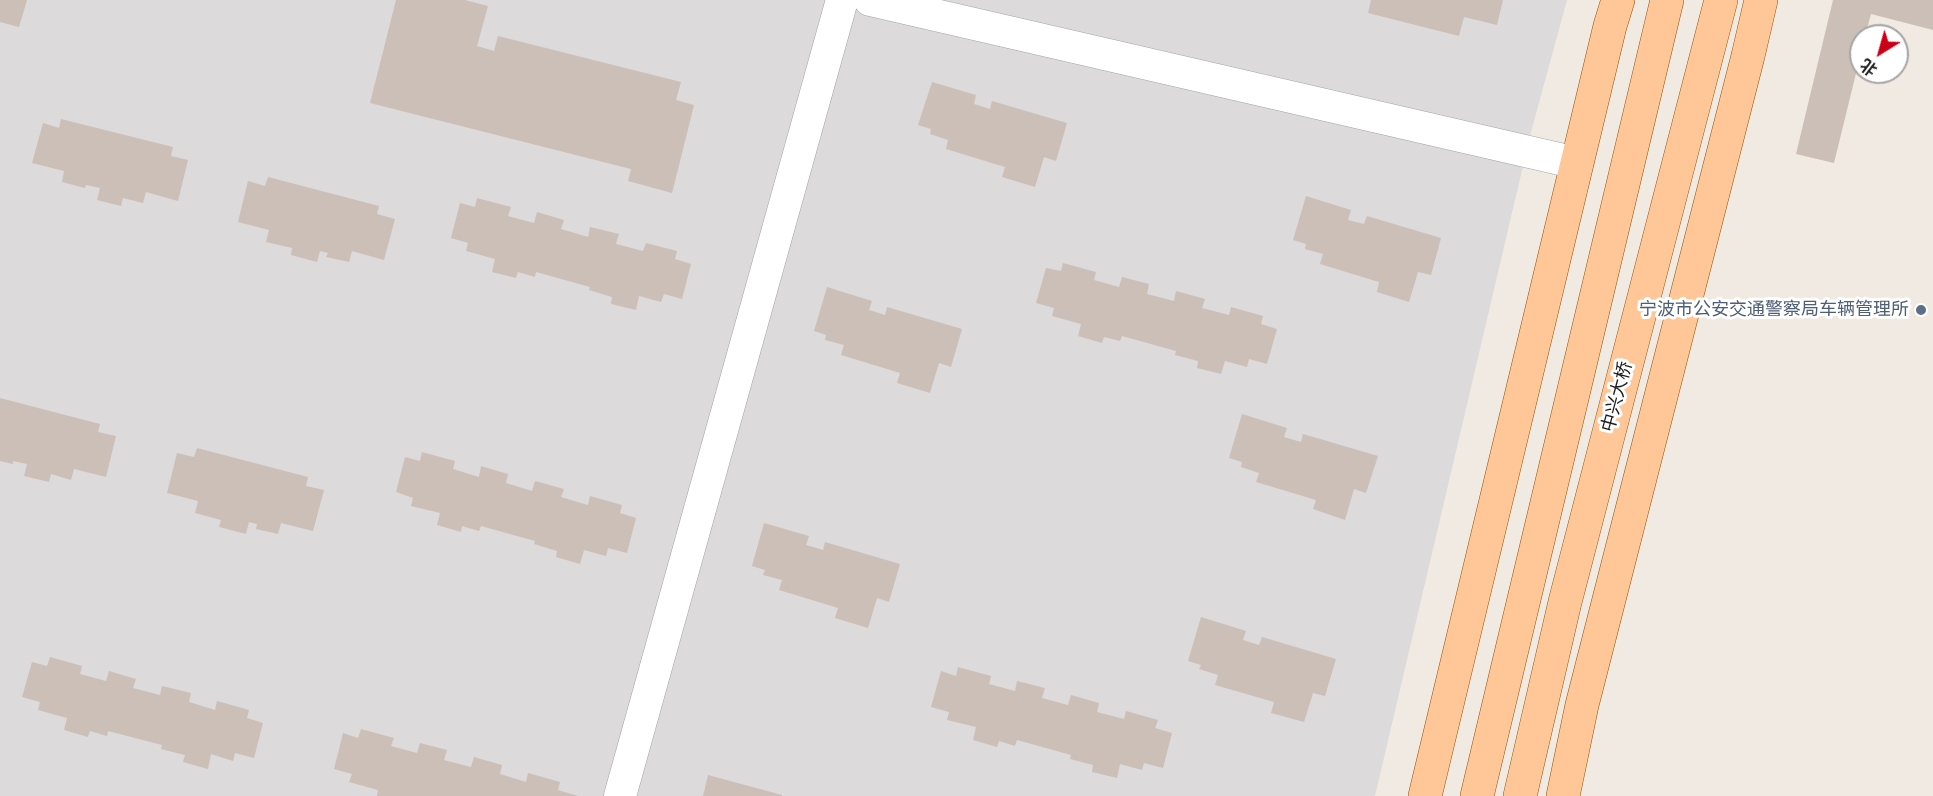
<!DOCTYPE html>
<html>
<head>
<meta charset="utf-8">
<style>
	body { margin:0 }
	#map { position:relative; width:1933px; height:796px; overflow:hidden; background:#f0eae2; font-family:Poppins,"Noto Sans SC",sans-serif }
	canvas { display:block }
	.north { position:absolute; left:1849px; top:24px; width:60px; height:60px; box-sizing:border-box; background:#fff; border:2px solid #a5a5a5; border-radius:50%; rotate:217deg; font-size:16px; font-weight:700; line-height:24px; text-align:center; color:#1d1d1d }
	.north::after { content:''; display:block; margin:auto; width:21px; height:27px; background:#cb0018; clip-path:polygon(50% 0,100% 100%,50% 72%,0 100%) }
</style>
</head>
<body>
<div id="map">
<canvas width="1933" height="796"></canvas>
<div class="north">北</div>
</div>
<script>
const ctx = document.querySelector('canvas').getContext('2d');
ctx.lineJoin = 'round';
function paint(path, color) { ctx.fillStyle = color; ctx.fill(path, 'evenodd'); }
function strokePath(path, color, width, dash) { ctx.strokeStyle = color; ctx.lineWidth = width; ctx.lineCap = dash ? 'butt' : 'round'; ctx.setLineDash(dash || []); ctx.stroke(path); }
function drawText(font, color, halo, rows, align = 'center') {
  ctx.font = font + ' Poppins,"Noto Sans SC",sans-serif'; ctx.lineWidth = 6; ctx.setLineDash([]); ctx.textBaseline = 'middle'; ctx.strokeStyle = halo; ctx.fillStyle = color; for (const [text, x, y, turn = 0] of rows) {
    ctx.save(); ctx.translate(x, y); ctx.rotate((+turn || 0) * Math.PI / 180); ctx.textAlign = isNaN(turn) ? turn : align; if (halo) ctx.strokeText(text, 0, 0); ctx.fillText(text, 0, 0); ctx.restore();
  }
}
const residential = new Path2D(`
	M 0,0 L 1567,0 L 1531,132 L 1375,796 L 0,796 Z`);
const building = new Path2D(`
	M 0,0 L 27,0 L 19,27 L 0,22 Z
	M 396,0 L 465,0 L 488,6 L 477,46 L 494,51 L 498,36 L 681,82 L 676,100 L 694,105 L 672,193 L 628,181 L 631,169 L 370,103 Z
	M 1371,0 L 1503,0 L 1497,25 L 1464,17 L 1459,36 L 1368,13 Z
	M 1833,0 L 1933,0 L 1933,30 L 1871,14 L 1865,36 L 1861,36 L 1861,53 L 1834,163 L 1796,154 Z
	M 932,82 L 976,95 L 974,104 L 990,109 L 992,101 L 1067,123 L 1056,161 L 1044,157 L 1035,187 L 1002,177 L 1005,167 L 946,149 L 948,140 L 930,134 L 931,129 L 918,125 Z
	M 61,119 L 173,147 L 171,156 L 188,160 L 178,201 L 146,192 L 143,203 L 123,198 L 121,206 L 97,200 L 100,188 L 86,185 L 85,188 L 62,182 L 64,171 L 32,163 L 43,123 L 59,128 Z
	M 268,177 L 379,206 L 377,214 L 395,219 L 384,260 L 352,251 L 349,262 L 326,257 L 328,253 L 320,251 L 317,262 L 291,255 L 292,248 L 266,242 L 269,230 L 238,222 L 248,181 L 265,186 Z
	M 1306,196 L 1351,210 L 1348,220 L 1364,224 L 1367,216 L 1441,238 L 1431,275 L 1418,272 L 1409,302 L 1377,292 L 1379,282 L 1320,264 L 1323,254 L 1305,249 L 1306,244 L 1293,240 Z
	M 477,198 L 511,207 L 508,216 L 534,223 L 537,212 L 564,220 L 561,229 L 588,237 L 590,227 L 619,234 L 616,244 L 643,251 L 646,243 L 677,251 L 675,259 L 691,264 L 682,299 L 664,294 L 661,302 L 639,296 L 636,310 L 611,304 L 612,297 L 589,290 L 590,287 L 536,272 L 535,277 L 518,272 L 516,278 L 492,272 L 495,259 L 466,251 L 468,243 L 451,238 L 460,203 L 475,207 Z
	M 1063,263 L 1096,272 L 1094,280 L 1119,287 L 1122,277 L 1149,284 L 1147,294 L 1174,301 L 1176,291 L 1205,299 L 1202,308 L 1229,315 L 1231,307 L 1263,316 L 1261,324 L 1277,329 L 1267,364 L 1249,359 L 1247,367 L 1225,361 L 1221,374 L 1197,368 L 1198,361 L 1175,355 L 1176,351 L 1122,336 L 1120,341 L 1104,337 L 1102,343 L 1078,336 L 1081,324 L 1052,316 L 1054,308 L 1036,303 L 1046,268 L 1061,271 Z
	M 827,287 L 872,301 L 869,310 L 885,315 L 887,307 L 962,329 L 951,367 L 939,363 L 930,393 L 897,383 L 900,373 L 841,355 L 844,345 L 825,340 L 826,335 L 814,331 Z
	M 0,398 L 100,424 L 98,432 L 116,436 L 106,477 L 74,469 L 71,480 L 51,474 L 49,482 L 24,476 L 27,464 L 13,461 L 13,464 L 0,461 Z
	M 1242,414 L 1287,428 L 1284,437 L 1301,442 L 1303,434 L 1378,456 L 1366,493 L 1354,489 L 1345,520 L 1313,509 L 1316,500 L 1256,482 L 1259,473 L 1241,467 L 1242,462 L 1229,458 Z
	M 197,448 L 308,477 L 306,486 L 324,490 L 313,531 L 281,523 L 278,534 L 256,529 L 257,524 L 249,522 L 246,534 L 219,527 L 221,520 L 195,513 L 198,501 L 167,493 L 177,453 L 194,457 Z
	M 422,452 L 455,461 L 453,469 L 479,477 L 481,466 L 508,474 L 506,483 L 532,491 L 535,481 L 564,489 L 561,497 L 588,505 L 590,496 L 622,505 L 620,513 L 636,518 L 627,553 L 608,548 L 606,556 L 584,550 L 580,564 L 556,557 L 557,551 L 534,544 L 535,541 L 481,526 L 479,531 L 462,526 L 461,532 L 437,525 L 440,513 L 411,506 L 413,498 L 396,492 L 405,457 L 420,461 Z
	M 764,523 L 809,536 L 806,545 L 823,550 L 825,542 L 900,564 L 889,602 L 877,598 L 868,628 L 835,618 L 838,608 L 779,590 L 782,580 L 763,575 L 765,570 L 752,566 Z
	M 1201,617 L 1246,631 L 1243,640 L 1259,645 L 1262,637 L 1336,659 L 1325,696 L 1313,693 L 1304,722 L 1271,713 L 1274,702 L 1215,685 L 1218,675 L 1199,669 L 1201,665 L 1188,661 Z
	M 50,657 L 82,666 L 80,674 L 106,681 L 109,671 L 136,679 L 133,688 L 160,695 L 162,686 L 191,693 L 189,702 L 215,710 L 217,701 L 249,710 L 247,718 L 263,723 L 254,758 L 235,753 L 233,761 L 211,754 L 208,769 L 183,762 L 185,755 L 161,749 L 162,745 L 108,731 L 107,736 L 90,731 L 88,737 L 64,730 L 67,718 L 38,710 L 40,702 L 22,697 L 32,662 L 47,666 Z
	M 958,667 L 991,676 L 989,684 L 1015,691 L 1017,681 L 1045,688 L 1042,698 L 1068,705 L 1071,695 L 1099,703 L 1097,712 L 1124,719 L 1126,711 L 1158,720 L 1155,728 L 1172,733 L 1163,768 L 1144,763 L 1142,770 L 1120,764 L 1117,778 L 1092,772 L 1093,765 L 1070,759 L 1071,755 L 1017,740 L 1015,746 L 999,741 L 997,747 L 973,740 L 976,727 L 947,720 L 949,712 L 931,707 L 941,671 L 956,676 Z
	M 361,729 L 394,738 L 391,746 L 417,753 L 420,743 L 447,750 L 444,760 L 471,767 L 474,757 L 502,765 L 500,774 L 526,782 L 528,773 L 560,782 L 558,790 L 578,796 L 377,796 L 378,790 L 349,782 L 352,774 L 334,769 L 343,733 L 358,738 Z
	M 708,775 L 782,795 L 782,796 L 703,796 Z`);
const street = new Path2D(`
	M 870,0 L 1577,163
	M 620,796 L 842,0`);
const primary = new Path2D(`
	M 1425,796 L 1610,26 L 1618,0
	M 1477,796 L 1667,0
	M 1520,796 L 1565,602 L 1721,0
	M 1563,796 L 1582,705 L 1748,56 L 1761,0`);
const markers = [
	[1921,310,6,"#5c6f8a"]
];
const serviceNames = [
	["宁波市公安交通警察局车辆管理所",1909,310]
];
const streetNames = [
	["中兴大桥",1618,397,-75]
];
paint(residential, '#dcdada');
paint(building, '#ccbfb8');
strokePath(street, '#a4a4a4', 33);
strokePath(primary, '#975300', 34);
strokePath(street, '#fff', 32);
strokePath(primary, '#ffc698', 33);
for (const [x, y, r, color] of markers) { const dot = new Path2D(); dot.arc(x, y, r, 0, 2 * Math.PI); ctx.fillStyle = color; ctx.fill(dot); strokePath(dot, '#fff', 2); }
drawText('18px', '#4e5e75', '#fff', serviceNames, 'right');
drawText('18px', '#1d1d1d', '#fff', streetNames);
</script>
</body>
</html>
